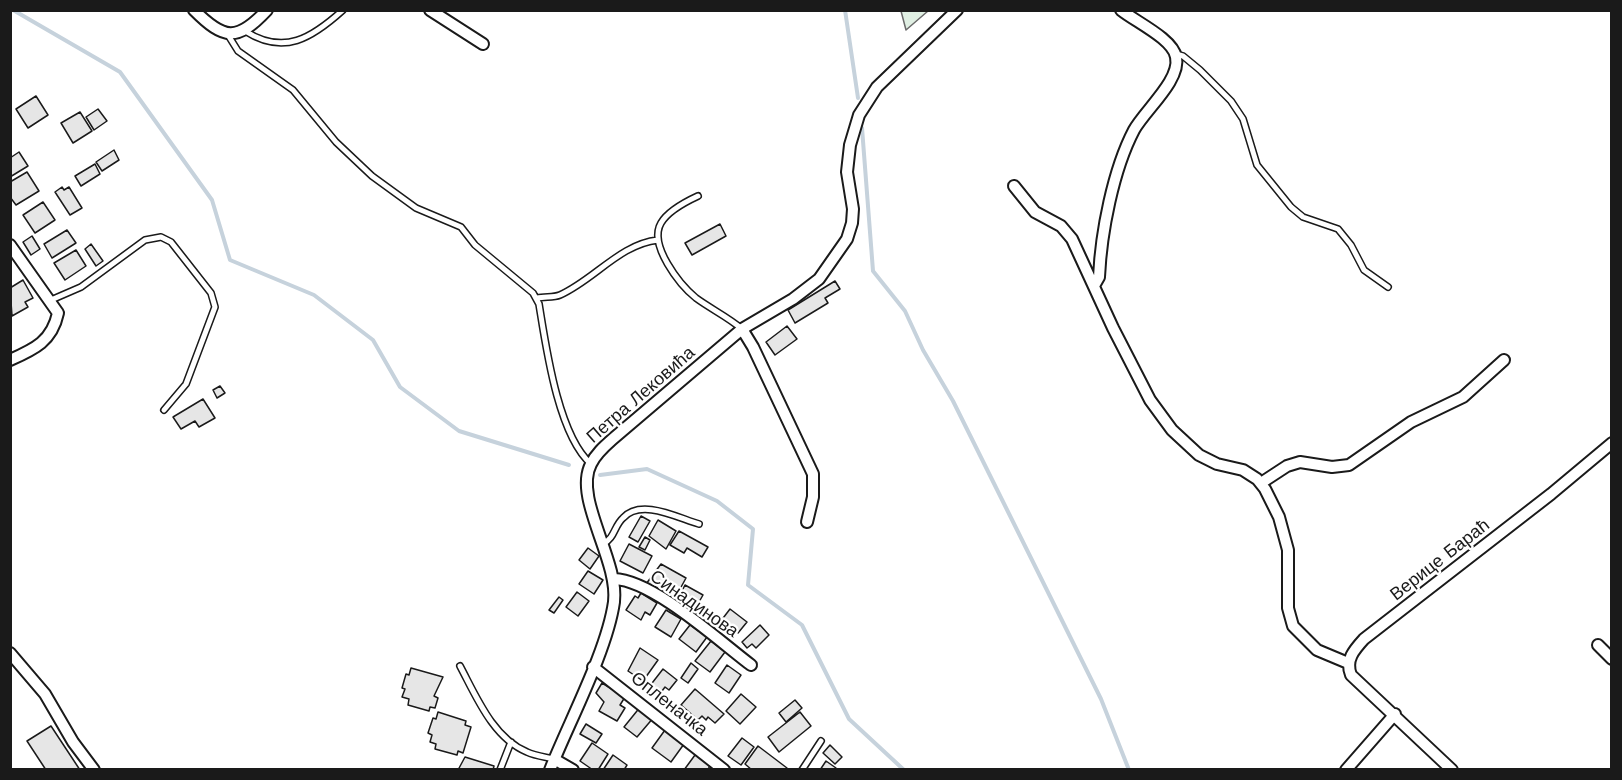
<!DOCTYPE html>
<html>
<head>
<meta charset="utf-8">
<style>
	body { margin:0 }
	#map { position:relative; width:1622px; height:780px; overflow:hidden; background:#fff; font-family:"Work Sans",sans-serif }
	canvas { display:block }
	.frame { position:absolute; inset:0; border:12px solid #1a1a1a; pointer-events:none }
</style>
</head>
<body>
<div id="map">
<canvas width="1622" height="780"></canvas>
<div class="frame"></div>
</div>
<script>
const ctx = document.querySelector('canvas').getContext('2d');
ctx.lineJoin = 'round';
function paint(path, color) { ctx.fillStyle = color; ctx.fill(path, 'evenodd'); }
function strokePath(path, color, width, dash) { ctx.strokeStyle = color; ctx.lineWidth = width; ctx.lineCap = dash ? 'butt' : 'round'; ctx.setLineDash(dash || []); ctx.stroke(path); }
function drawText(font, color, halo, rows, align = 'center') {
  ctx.font = font + ' "Work Sans",sans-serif'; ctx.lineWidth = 4.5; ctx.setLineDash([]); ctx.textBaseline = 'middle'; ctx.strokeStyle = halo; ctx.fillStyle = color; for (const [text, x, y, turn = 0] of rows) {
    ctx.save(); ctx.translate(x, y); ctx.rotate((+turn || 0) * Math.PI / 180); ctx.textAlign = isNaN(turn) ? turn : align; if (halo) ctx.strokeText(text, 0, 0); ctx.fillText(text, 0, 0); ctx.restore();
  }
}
const green = new Path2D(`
	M 901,11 L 901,10 L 928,11 L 906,30 Z`);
const stream = new Path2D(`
	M 13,10 L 120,72 L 212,200 L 230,260 L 314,295 L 373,340 L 400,387 L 459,431 L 569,465
	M 845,10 L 858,98
	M 862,128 L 873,271 L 905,311 L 923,350 L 953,401 L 1101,699 L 1129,770
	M 600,475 L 647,469 L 717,501 L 753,529 L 748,585 L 802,625 L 849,719 L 904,770`);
const building = new Path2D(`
	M 36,96 L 48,115 L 28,128 L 16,109 Z
	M 98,109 L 107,121 L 94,130 L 86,117 Z
	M 80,112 L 92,131 L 73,143 L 61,123 Z
	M 114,150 L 119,160 L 102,171 L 96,162 Z
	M 19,152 L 28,166 L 10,177 L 10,158 Z
	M 95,164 L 100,174 L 81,186 L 75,176 Z
	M 27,172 L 39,191 L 16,205 L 10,197 L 10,182 Z
	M 62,187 L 64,190 L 69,187 L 82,208 L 70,215 L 55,192 Z
	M 43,202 L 55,220 L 35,233 L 23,215 Z
	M 720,224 L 726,236 L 692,255 L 685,243 Z
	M 67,230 L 76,243 L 52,258 L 44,244 Z
	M 32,236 L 40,249 L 31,255 L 23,242 Z
	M 91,244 L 103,261 L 96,266 L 85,249 Z
	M 76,250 L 86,266 L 65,280 L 54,263 Z
	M 23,280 L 33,298 L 25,302 L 28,307 L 12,316 L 10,288 Z
	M 835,281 L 840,289 L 825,298 L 828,303 L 795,323 L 788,310 Z
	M 787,326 L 797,339 L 775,355 L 766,342 Z
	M 220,386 L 225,393 L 217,398 L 213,390 Z
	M 203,399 L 215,418 L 199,427 L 195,421 L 181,429 L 173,417 Z
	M 641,516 L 650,521 L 638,542 L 629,537 Z
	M 658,520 L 676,531 L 666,549 L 649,536 Z
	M 679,531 L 708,547 L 702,557 L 687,548 L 684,553 L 670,545 Z
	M 645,537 L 650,540 L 645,550 L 639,547 Z
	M 629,544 L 652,556 L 643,573 L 620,561 Z
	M 588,548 L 599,556 L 590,569 L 579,560 Z
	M 661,564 L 686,578 L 674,600 L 646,584 Z
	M 588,571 L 603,580 L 594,594 L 579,584 Z
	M 685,585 L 703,595 L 695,609 L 678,599 Z
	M 577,592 L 589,601 L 578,616 L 566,607 Z
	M 641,593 L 657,603 L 650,615 L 645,612 L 641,620 L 626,610 L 635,596 L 638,598 Z
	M 559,597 L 563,600 L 554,613 L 549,610 Z
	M 730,609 L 747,622 L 738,633 L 735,631 L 731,636 L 717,626 Z
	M 666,610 L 681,619 L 671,637 L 655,627 Z
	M 690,625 L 707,637 L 696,652 L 679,639 Z
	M 760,625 L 769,635 L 756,648 L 752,644 L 747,648 L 742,642 Z
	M 711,641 L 725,652 L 710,672 L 695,661 Z
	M 640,648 L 658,660 L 643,681 L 628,671 Z
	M 691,663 L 698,669 L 688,683 L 681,678 Z
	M 727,665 L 741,675 L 729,693 L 715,683 Z
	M 411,668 L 443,677 L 434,696 L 438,698 L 435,708 L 430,707 L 429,711 L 408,705 L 409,699 L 402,697 L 405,689 L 402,688 L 406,674 L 409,675 Z
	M 663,669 L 677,680 L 669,690 L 665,687 L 659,695 L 649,687 Z
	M 602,683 L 625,697 L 620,705 L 625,708 L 617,721 L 599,711 L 604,702 L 596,693 Z
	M 695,689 L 724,714 L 715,723 L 708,717 L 706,720 L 702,716 L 698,720 L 681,705 Z
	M 741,694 L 756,707 L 740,724 L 726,711 Z
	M 795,700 L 802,708 L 786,722 L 779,713 Z
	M 641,706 L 654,717 L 637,737 L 624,727 Z
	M 438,712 L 466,721 L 465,725 L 471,727 L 463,753 L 458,751 L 457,755 L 435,749 L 436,744 L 430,742 L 432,735 L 428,733 L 433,718 L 436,719 Z
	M 800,712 L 811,726 L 779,752 L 768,737 Z
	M 586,724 L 602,734 L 596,743 L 580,734 Z
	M 51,726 L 80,770 L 46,770 L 27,741 Z
	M 665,730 L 684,744 L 671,762 L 652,748 Z
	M 742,738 L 754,747 L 741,765 L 728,756 Z
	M 592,743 L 608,754 L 598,770 L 593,770 L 580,761 Z
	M 830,745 L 842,757 L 835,764 L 823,753 Z
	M 758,746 L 787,768 L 786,770 L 752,770 L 745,764 Z
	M 613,755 L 627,765 L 624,770 L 603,770 Z
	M 695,755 L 710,765 L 708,770 L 684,770 Z
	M 465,757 L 494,766 L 493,770 L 458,770 Z
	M 826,761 L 836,768 L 834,770 L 820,770 Z`);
const service = new Path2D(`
	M 245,31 C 284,56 312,38 343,10
	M 228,35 L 238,51 L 293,90 L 336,142 L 372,176 L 416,208 L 461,227 L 475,245 L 533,293 L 539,304 C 546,347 558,435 591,464
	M 1176,54 L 1183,56 L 1200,70 L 1231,101 L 1243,119 L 1257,165 L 1291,207 L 1303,217 L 1338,229 L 1351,245 L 1364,270 L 1388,287
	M 698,196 C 685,202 668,211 661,223 C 648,245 680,285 696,298 C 711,309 728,317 742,329
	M 537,298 C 545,296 553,298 560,295 C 594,280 620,244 658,240
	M 51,300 L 81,287 L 145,240 L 161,237 L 171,242 L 211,293 L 215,307 L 186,384 L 164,410
	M 603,544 C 615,538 614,526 623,518 C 641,498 678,518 699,524
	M 460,666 C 476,696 493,738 527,752 C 535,756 546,757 554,759
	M 500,770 L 511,742
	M 802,770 L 821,741`);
const minor = new Path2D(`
	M 194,10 C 224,40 237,42 267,10
	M 430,10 L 483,44
	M 1014,186 L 1035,212 L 1061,226 L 1072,239 L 1113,328 L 1150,400 L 1172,430 L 1199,455 L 1217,464 L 1243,470 L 1257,479 L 1265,489 L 1279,517 L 1288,550 L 1288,608 L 1293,626 L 1317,650 L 1348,663
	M 10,245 L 58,313 C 52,341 35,349 10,360
	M 1095,284 L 1099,277 C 1101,233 1113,170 1134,130 C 1145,110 1181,80 1176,57 C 1173,39 1136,22 1121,10
	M 742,329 L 753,347 L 813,474 L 813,497 L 807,522
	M 1261,483 L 1287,466 L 1300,462 L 1332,467 L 1349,465 L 1411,422 L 1463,397 L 1504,360
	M 614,579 C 653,580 719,641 751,665
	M 1598,645 L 1612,659
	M 10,653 L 45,694 L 73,742 L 94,770
	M 593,667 L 724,770
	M 554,759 L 573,770
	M 550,770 C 569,722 607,651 614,602 C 619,560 573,498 591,464 C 596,453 606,445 615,437 L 742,329 L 793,299 L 819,279 L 847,239 L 852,223 L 853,209 L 847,172 L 850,145 L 859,115 L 877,87 L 957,10
	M 1346,770 L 1395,714
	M 1452,770 L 1351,675 C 1345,660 1354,650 1364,639 L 1551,494 L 1612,443`);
const streetNames = [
	["Петра Лековића",641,395,-41],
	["Верице Бараћ",1440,560,-38],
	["Синадинова",694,604,35],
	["Опленачка",669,704,38]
];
paint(green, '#e0efe3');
strokePath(green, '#6a6a6a', 1.5);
strokePath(stream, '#c6d2dc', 4);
paint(building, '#e6e6e6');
strokePath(building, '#1a1a1a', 1.5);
strokePath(service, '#1a1a1a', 8);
strokePath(minor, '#1a1a1a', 14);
strokePath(service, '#fff', 5);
strokePath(minor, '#fff', 10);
drawText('18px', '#1a1a1a', '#fff', streetNames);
</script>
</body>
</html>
